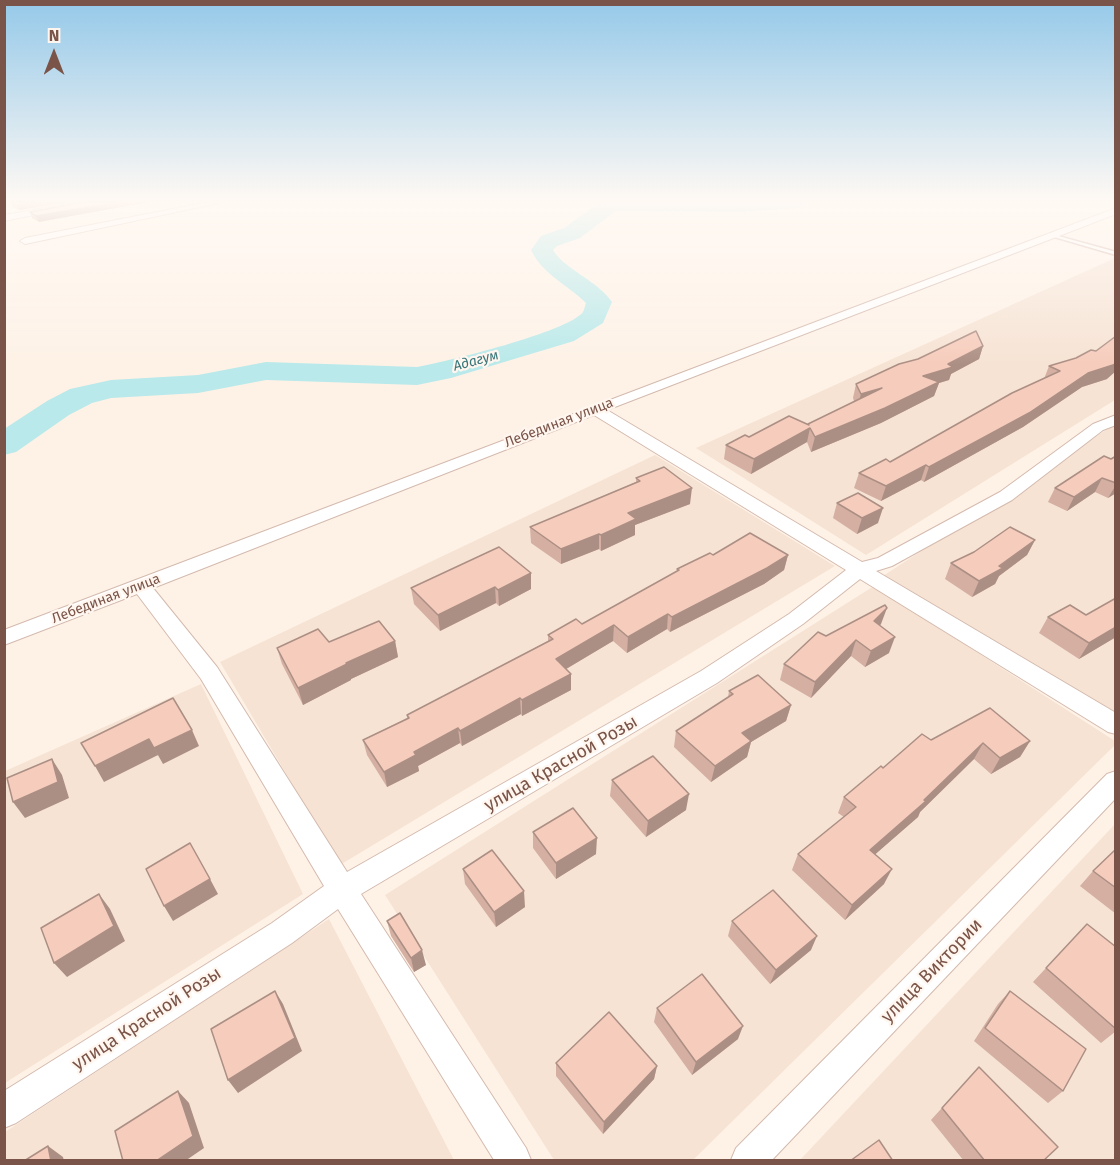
<!DOCTYPE html>
<html>
<head>
<meta charset="utf-8">
<style>
	body { margin:0 }
	#map { position:relative; width:1120px; height:1165px; overflow:hidden; background:#fef2e7; font-family:"Fira Sans",sans-serif }
	canvas { display:block }
	.frame { position:absolute; inset:0; border:6px solid #7a5448; pointer-events:none }
	.north { position:absolute; left:24px; top:24px; width:60px; height:60px; -webkit-text-stroke:4px #fff6ef; paint-order:stroke; rotate:0deg; font-size:16px; font-weight:700; line-height:24px; text-align:center; color:#7a5448 }
	.north::after { content:''; display:block; margin:auto; width:21px; height:27px; background:#7a5448; clip-path:polygon(50% 0,100% 100%,50% 72%,0 100%) }
</style>
</head>
<body>
<div id="map">
<canvas width="1120" height="1165"></canvas>
<div class="frame"></div>
<div class="north">N</div>
</div>
<script>
const ctx = document.querySelector('canvas').getContext('2d');
ctx.lineJoin = 'round';
function paint(path, color) { ctx.fillStyle = color; ctx.fill(path, 'evenodd'); }
function strokePath(path, color, width, dash) { ctx.strokeStyle = color; ctx.lineWidth = width; ctx.lineCap = dash ? 'butt' : 'round'; ctx.setLineDash(dash || []); ctx.stroke(path); }
function drawText(font, color, halo, rows, align = 'center') {
  ctx.font = font + ' "Fira Sans",sans-serif'; ctx.lineWidth = 4.5; ctx.setLineDash([]); ctx.textBaseline = 'middle'; ctx.strokeStyle = halo; ctx.fillStyle = color; for (const [text, x, y, turn = 0] of rows) {
    ctx.save(); ctx.translate(x, y); ctx.rotate((+turn || 0) * Math.PI / 180); ctx.textAlign = isNaN(turn) ? turn : align; if (halo) ctx.strokeText(text, 0, 0); ctx.fillText(text, 0, 0); ctx.restore();
  }
}
const residential = new Path2D(`
	M 1115,258 L 1115,400 L 866,555 L 696,448 Z
	M 1115,424 L 1115,715 L 883,576 Z
	M 655,455 L 835,566 L 340,865 L 220,662 Z
	M 874,586 L 1115,741 L 1115,745 L 693,1160 L 554,1160 L 385,895 Z
	M 201,684 L 303,894 L 5,1083 L 5,771 Z
	M 1115,824 L 1115,1160 L 800,1160 Z
	M 329,919 L 454,1160 L 5,1160 L 5,1132 Z`);
const river = new Path2D(`
	M 605,202 L 807,202 L 804,206 L 797,208 L 741,212 L 616,211 L 580,238 L 557,246 L 553,250 C 564,269 597,280 612,302 L 603,323 L 574,341 L 451,378 L 417,385 L 266,380 L 198,393 L 111,398 L 92,403 L 69,415 L 16,452 L 4,455 L 4,429 L 47,401 L 70,389 L 111,380 L 198,375 L 266,362 L 417,367 C 445,362 568,332 583,312 C 584,310 585,306 586,303 C 568,285 542,274 531,250 L 541,236 L 564,228 L 597,204 Z`);
const lane = new Path2D(`
	M 1051,234 L 1116,252 L 1116,255 L 1051,236 Z`);
const street = new Path2D(`
	M 80,202 L 98,202 L 4,221 L 4,215 Z
	M 208,202 L 224,202 L 25,244 L 20,241 L 25,238 Z
	M 1116,208 L 1116,214 L 607,410 L 862,562 L 878,558 L 1000,492 L 1093,424 L 1116,415 L 1116,425 L 1103,430 L 1012,500 L 892,566 L 876,571 L 1116,713 L 1116,734 L 1108,732 L 860,579 L 803,624 L 717,683 L 361,894 L 526,1148 L 531,1160 L 494,1160 L 338,909 L 292,943 L 16,1123 L 4,1128 L 4,1091 L 272,923 L 324,886 L 201,679 L 137,594 L 4,645 L 4,630 ZM 594,415 L 846,570 L 789,614 L 701,671 L 347,872 L 217,667 L 153,588 Z
	M 1116,771 L 1116,798 L 772,1160 L 731,1160 L 736,1148 L 1107,774 Z`);
const wall = new Path2D(`
	M 11,202 L 69,202 L 19,210 L 13,207 Z
	M 84,202 L 39,222 L 32,218 L 30,212 Z
	M 983,346 L 979,359 L 951,374 L 949,380 L 939,383 L 934,396 L 881,423 L 811,452 L 807,442 L 751,474 L 724,459 L 726,445 L 749,437 L 808,425 L 854,401 L 853,398 L 856,384 Z
	M 1049,366 L 1107,379 L 1082,387 L 1023,427 L 924,482 L 921,480 L 881,501 L 854,488 L 859,473 L 890,462 L 1044,379 Z
	M 1116,456 L 1116,493 L 1108,498 L 1095,492 L 1067,511 L 1048,502 L 1055,488 Z
	M 636,478 L 690,504 L 635,525 L 635,535 L 601,551 L 599,549 L 561,564 L 531,543 L 530,527 L 636,482 Z
	M 837,503 L 878,523 L 857,534 L 833,518 Z
	M 1035,540 L 1027,555 L 999,576 L 995,584 L 972,597 L 945,579 L 951,563 Z
	M 713,555 L 788,555 L 784,570 L 764,584 L 670,632 L 667,629 L 627,653 L 613,641 L 566,669 L 571,690 L 522,716 L 521,714 L 462,746 L 460,743 L 418,766 L 419,771 L 387,787 L 367,755 L 363,740 L 407,718 L 407,715 L 548,641 L 548,635 L 582,624 L 677,571 L 677,569 Z
	M 452,570 L 531,589 L 499,606 L 496,603 L 440,631 L 414,604 L 411,588 Z
	M 1116,598 L 1116,637 L 1079,659 L 1039,633 L 1048,617 L 1086,615 Z
	M 881,624 L 880,625 L 889,653 L 865,667 L 851,656 L 811,698 L 780,680 L 784,664 L 826,636 Z
	M 395,641 L 398,657 L 351,679 L 351,680 L 303,705 L 282,664 L 277,648 Z
	M 729,691 L 791,705 L 786,721 L 751,742 L 747,757 L 711,782 L 674,747 L 676,731 L 728,697 Z
	M 931,740 L 1030,741 L 1020,757 L 991,774 L 974,759 L 920,812 L 918,817 L 875,854 L 884,884 L 845,920 L 792,870 L 798,854 L 844,817 L 838,813 L 844,797 L 883,768 Z
	M 612,780 L 686,810 L 646,837 L 610,796 Z
	M 533,832 L 596,854 L 556,879 L 533,848 Z
	M 1116,849 L 1116,914 L 1080,886 L 1093,871 Z
	M 463,869 L 525,907 L 496,927 L 465,884 Z
	M 387,921 L 426,965 L 414,972 L 391,936 Z
	M 732,921 L 811,950 L 770,984 L 728,936 Z
	M 1116,947 L 1116,1031 L 1101,1043 L 1033,982 L 1046,968 Z
	M 1010,991 L 1063,1091 L 1048,1103 L 974,1041 L 998,1004 Z
	M 657,1008 L 738,1039 L 692,1075 L 654,1022 Z
	M 556,1063 L 657,1066 L 654,1079 L 603,1134 L 556,1076 Z
	M 979,1067 L 1043,1161 L 964,1161 L 931,1120 Z`);
const shadedWall = new Path2D(`
	M 37,202 L 69,202 L 19,210 L 17,205 Z
	M 119,202 L 149,202 L 39,222 L 36,216 Z
	M 983,346 L 979,359 L 951,374 L 949,380 L 939,383 L 934,396 L 881,423 L 811,452 L 815,437 L 923,376 Z
	M 1116,363 L 1116,371 L 1107,379 L 1082,387 L 1023,427 L 924,482 L 929,467 L 1088,373 Z
	M 882,388 L 857,408 L 861,394 Z
	M 810,428 L 807,442 L 751,474 L 754,459 Z
	M 926,465 L 921,480 L 881,501 L 886,486 Z
	M 1102,478 L 1095,492 L 1067,511 L 1074,497 Z
	M 1116,485 L 1116,493 L 1108,498 Z
	M 692,488 L 690,504 L 635,525 L 635,535 L 601,551 L 601,535 L 628,513 Z
	M 883,508 L 878,523 L 857,534 L 862,518 Z
	M 599,534 L 599,549 L 561,564 L 561,549 Z
	M 1035,540 L 1027,555 L 999,576 L 995,584 L 972,597 L 979,581 Z
	M 788,555 L 784,570 L 764,584 L 670,632 L 672,617 Z
	M 531,573 L 531,589 L 499,606 L 498,590 Z
	M 495,587 L 496,603 L 440,631 L 438,615 Z
	M 887,608 L 881,624 L 869,637 L 874,621 Z
	M 668,614 L 667,629 L 627,653 L 628,637 Z
	M 614,625 L 613,641 L 556,675 L 556,659 Z
	M 1116,627 L 1116,637 L 1079,659 L 1089,643 Z
	M 895,637 L 889,653 L 865,667 L 871,651 Z
	M 856,640 L 851,656 L 811,698 L 815,682 Z
	M 395,641 L 398,657 L 351,679 L 351,680 L 303,705 L 298,688 L 346,663 Z
	M 571,674 L 571,690 L 522,716 L 522,700 Z
	M 520,698 L 521,714 L 462,746 L 460,731 Z
	M 791,705 L 786,721 L 751,742 L 747,757 L 711,782 L 715,766 L 742,733 Z
	M 458,728 L 460,743 L 418,766 L 419,771 L 387,787 L 384,772 L 414,752 Z
	M 192,730 L 199,746 L 163,764 L 154,748 Z
	M 149,739 L 158,755 L 104,782 L 95,766 Z
	M 1030,741 L 1020,757 L 991,774 L 1000,758 Z
	M 983,743 L 974,759 L 920,812 L 918,817 L 863,865 L 870,850 L 924,800 Z
	M 52,759 L 62,775 L 69,798 L 25,818 L 13,802 Z
	M 689,794 L 686,810 L 646,837 L 648,821 Z
	M 597,838 L 596,854 L 556,879 L 556,863 Z
	M 892,869 L 884,884 L 845,920 L 852,905 Z
	M 210,879 L 218,894 L 173,921 L 164,906 Z
	M 524,891 L 525,907 L 496,927 L 494,912 Z
	M 99,894 L 110,909 L 125,941 L 67,977 L 54,963 Z
	M 817,936 L 811,950 L 770,984 L 776,970 Z
	M 422,950 L 426,965 L 414,972 L 411,958 Z
	M 275,991 L 283,1004 L 302,1051 L 238,1093 L 228,1080 Z
	M 743,1026 L 738,1039 L 692,1075 L 696,1062 Z
	M 657,1066 L 654,1079 L 603,1134 L 604,1122 Z
	M 178,1091 L 189,1103 L 204,1148 L 185,1161 L 156,1161 Z
	M 48,1146 L 63,1157 L 64,1161 L 51,1161 Z`);
const building = new Path2D(`
	M 11,202 L 37,202 L 17,205 Z
	M 84,202 L 119,202 L 36,216 L 30,212 Z
	M 976,331 L 983,346 L 948,364 L 953,367 L 923,376 L 939,382 L 885,408 L 815,437 L 810,428 L 754,459 L 726,445 L 745,435 L 749,437 L 789,416 L 809,425 L 808,424 L 882,388 L 861,394 L 856,384 L 899,364 L 918,359 Z
	M 1116,336 L 1116,363 L 1113,365 L 1088,373 L 1029,413 L 929,467 L 926,465 L 886,486 L 859,473 L 886,459 L 890,462 L 1012,393 L 1060,371 L 1049,366 L 1076,358 L 1091,350 L 1096,351 Z
	M 1104,456 L 1111,459 L 1116,456 L 1116,483 L 1102,478 L 1074,497 L 1055,488 Z
	M 664,467 L 692,488 L 628,513 L 636,519 L 601,535 L 599,534 L 561,549 L 530,527 L 640,481 L 636,478 Z
	M 858,493 L 883,508 L 862,518 L 837,503 Z
	M 1010,527 L 1035,540 L 999,566 L 1003,568 L 979,581 L 951,563 L 974,552 Z
	M 750,533 L 788,555 L 767,568 L 672,617 L 668,614 L 628,637 L 614,625 L 556,659 L 571,674 L 522,700 L 520,698 L 460,731 L 458,728 L 414,752 L 416,755 L 384,772 L 363,740 L 409,718 L 407,715 L 553,639 L 548,635 L 576,619 L 582,624 L 679,570 L 677,569 L 710,553 L 713,555 Z
	M 499,547 L 531,573 L 498,590 L 495,587 L 438,615 L 411,588 Z
	M 1116,598 L 1116,627 L 1089,643 L 1048,617 L 1070,605 L 1086,615 Z
	M 885,605 L 887,608 L 874,621 L 895,637 L 871,651 L 856,640 L 815,682 L 784,664 L 818,632 L 826,636 Z
	M 379,621 L 395,641 L 346,663 L 347,664 L 298,688 L 277,648 L 318,629 L 329,642 Z
	M 758,675 L 791,705 L 742,733 L 751,741 L 715,766 L 676,731 L 733,694 L 729,691 Z
	M 173,698 L 192,730 L 154,748 L 149,739 L 95,766 L 81,743 Z
	M 990,708 L 1030,741 L 1000,758 L 983,743 L 924,800 L 926,801 L 870,850 L 892,869 L 852,905 L 798,854 L 856,807 L 844,797 L 881,766 L 883,768 L 922,734 L 931,740 Z
	M 653,756 L 689,794 L 648,821 L 612,780 Z
	M 52,759 L 58,782 L 13,802 L 7,778 Z
	M 573,808 L 597,838 L 556,863 L 533,832 Z
	M 190,843 L 210,879 L 164,906 L 146,869 Z
	M 1116,849 L 1116,888 L 1093,871 Z
	M 492,850 L 524,891 L 494,912 L 463,869 Z
	M 773,890 L 817,936 L 776,970 L 732,921 Z
	M 99,894 L 114,926 L 54,963 L 41,928 Z
	M 400,913 L 422,950 L 411,958 L 387,921 Z
	M 1087,924 L 1116,947 L 1116,1029 L 1046,968 Z
	M 702,974 L 743,1026 L 696,1062 L 657,1008 Z
	M 275,991 L 295,1038 L 228,1080 L 211,1029 Z
	M 1010,991 L 1086,1049 L 1063,1091 L 985,1028 Z
	M 609,1012 L 657,1066 L 604,1122 L 556,1063 Z
	M 979,1067 L 1058,1147 L 1043,1161 L 985,1161 L 942,1108 Z
	M 178,1091 L 193,1136 L 156,1161 L 123,1161 L 115,1131 Z
	M 879,1140 L 893,1161 L 850,1161 Z
	M 48,1146 L 51,1161 L 24,1161 Z`);
const farWaternames = [
	["Адагум",476,361,-15]
];
const farStreetnames = [
	["Лебединая улица",559,423,-21],
	["Лебединая улица",106,599,-21]
];
const nearStreetnames = [
	["улица Красной Розы",561,764,-30],
	["улица Виктории",932,971,-46],
	["улица Красной Розы",147,1019,-33]
];
paint(residential, '#f6e3d4');
paint(river, '#b9e9ea');
strokePath(lane, '#d4baae', 3);
strokePath(street, '#d4baae', 2);
paint(lane, '#fff');
paint(street, '#fff');
paint(wall, '#d4afa2');
paint(shadedWall, '#ac8f84');
paint(building, '#f6ccbc');
strokePath(building, '#ac8f84', 1.5);
const sky = ctx.createLinearGradient(0, 0, 0, 365);
sky.addColorStop(0, '#95c9e9');
sky.addColorStop(0.55, '#fff9f4');
sky.addColorStop(1, '#fff9f400');
ctx.fillStyle = sky;
ctx.fillRect(0, 0, 1120, 365);
drawText('italic 14px', '#387679', '#fff6ef', farWaternames);
drawText('14px', '#7a5448', '#fff6ef', farStreetnames);
drawText('18px', '#7a5448', '#fff6ef', nearStreetnames);
</script>
</body>
</html>
